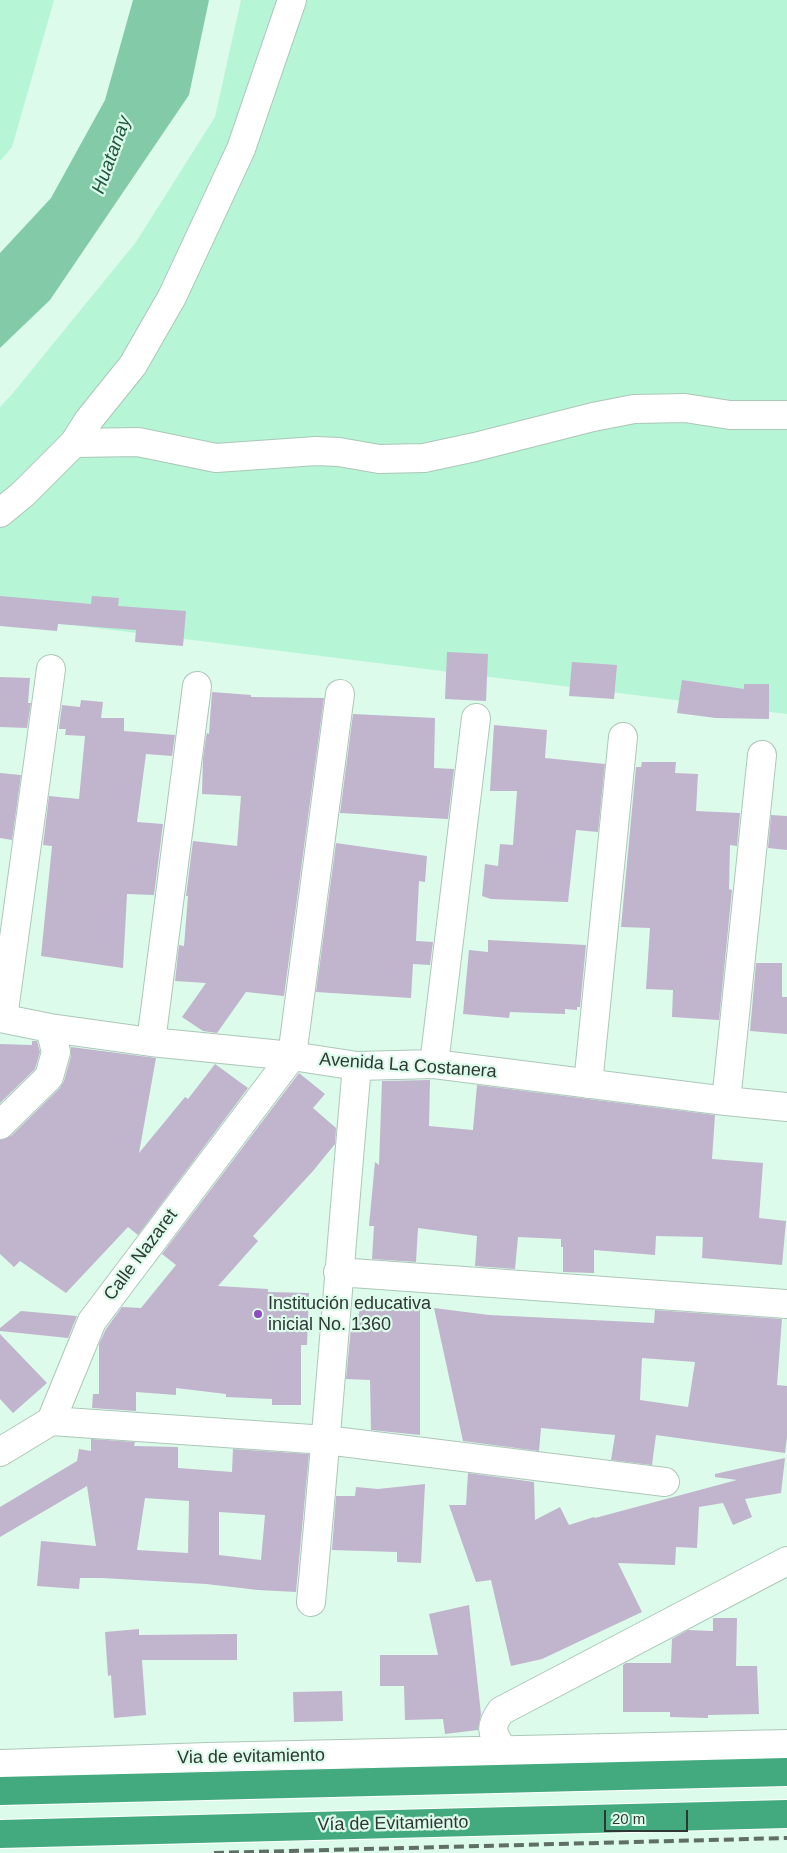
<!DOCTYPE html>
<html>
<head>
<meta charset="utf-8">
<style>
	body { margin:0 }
	#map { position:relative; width:787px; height:1853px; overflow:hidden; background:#ddfbeb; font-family:Helvetica,sans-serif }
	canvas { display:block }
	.scale { position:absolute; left:604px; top:1810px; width:84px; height:22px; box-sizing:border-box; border:2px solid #2d3832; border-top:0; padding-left:6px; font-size:15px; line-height:18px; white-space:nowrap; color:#2d3832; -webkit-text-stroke:4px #ddfbeb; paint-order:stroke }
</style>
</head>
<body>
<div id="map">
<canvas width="787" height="1853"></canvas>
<div class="scale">20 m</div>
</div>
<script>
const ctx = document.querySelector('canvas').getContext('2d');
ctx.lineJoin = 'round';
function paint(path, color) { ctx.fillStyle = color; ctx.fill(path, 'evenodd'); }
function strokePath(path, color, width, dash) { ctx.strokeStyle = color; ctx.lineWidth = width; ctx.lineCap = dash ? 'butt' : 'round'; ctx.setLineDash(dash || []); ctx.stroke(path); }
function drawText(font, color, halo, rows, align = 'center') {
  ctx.font = font + ' Helvetica,sans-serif'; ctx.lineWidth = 4.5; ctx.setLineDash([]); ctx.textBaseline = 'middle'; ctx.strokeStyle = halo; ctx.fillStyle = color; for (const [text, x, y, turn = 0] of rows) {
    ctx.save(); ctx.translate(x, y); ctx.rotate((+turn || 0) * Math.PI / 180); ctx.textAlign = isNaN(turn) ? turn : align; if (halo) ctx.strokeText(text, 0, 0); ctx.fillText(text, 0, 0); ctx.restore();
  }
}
const green = new Path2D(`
	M 0,0 L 54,0 L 12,147 L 0,161 Z
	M 241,0 L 787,0 L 787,714 L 0,616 L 0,407 L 13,393 L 136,242 L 215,117 Z`);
const water = new Path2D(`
	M 133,0 L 209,0 L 189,95 L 50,300 L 0,348 L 0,253 L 51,198 L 105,100 Z`);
const building = new Path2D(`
	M 0,596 L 91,604 L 92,596 L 119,598 L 118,606 L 186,611 L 183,646 L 135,642 L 136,630 L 58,624 L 57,631 L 0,626 Z
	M 447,652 L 488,654 L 486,701 L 445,699 Z
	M 572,662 L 617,665 L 614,699 L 569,696 Z
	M 0,677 L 30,678 L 28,703 L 31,703 L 27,728 L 0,727 Z
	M 682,680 L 744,689 L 744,684 L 769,684 L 769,719 L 716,718 L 677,713 Z
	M 212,692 L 251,695 L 251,697 L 324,698 L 284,996 L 246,992 L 217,1033 L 203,1031 L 182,1017 L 206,983 L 175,981 L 179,945 L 184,946 L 188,896 L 186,896 L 193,841 L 237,846 L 241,796 L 202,794 L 203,758 L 206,737 L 207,733 L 209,734 Z
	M 81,700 L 103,702 L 101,718 L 124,718 L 124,731 L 175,735 L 172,756 L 146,754 L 137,822 L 163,824 L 154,895 L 127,894 L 123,968 L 41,956 L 52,846 L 43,845 L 49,796 L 79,799 L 85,736 L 65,735 L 66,729 L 59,729 L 62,705 L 80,707 Z
	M 353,714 L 435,718 L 434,768 L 454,769 L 448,819 L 340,813 Z
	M 494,725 L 547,730 L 545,758 L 605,764 L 598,832 L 576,830 L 568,902 L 491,899 L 482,896 L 485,864 L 498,866 L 500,844 L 513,845 L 517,791 L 490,791 Z
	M 642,762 L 676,762 L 675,773 L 698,774 L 696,811 L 740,813 L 737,846 L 730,845 L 729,889 L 732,890 L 719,1020 L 672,1017 L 673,990 L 646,989 L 650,928 L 621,927 L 636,767 L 641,767 Z
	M 0,773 L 21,775 L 12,840 L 0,838 Z
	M 771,815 L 787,816 L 787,850 L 768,848 Z
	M 336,843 L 427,856 L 425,882 L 419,881 L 416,941 L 433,942 L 430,965 L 413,964 L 411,998 L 316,992 Z
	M 488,940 L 586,945 L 580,1007 L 577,1007 L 577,1010 L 565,1009 L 565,1014 L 510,1012 L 509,1018 L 463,1014 L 469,950 L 488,952 Z
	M 756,963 L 782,963 L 782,997 L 787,997 L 787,1034 L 750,1031 Z
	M 32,1041 L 37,1041 L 40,1052 L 35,1069 L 0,1103 L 0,1044 L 32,1045 Z
	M 71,1047 L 156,1058 L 139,1153 L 185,1097 L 188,1099 L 215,1064 L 248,1088 L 138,1235 L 128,1227 L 66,1293 L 20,1261 L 14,1267 L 0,1254 L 0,1140 L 11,1136 L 60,1088 L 64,1081 L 71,1056 Z
	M 299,1073 L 325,1094 L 313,1108 L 336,1128 L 335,1144 L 313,1171 L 253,1236 L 258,1241 L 218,1286 L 268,1289 L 268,1292 L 309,1293 L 307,1345 L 301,1345 L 301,1405 L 272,1405 L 272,1399 L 226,1397 L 226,1394 L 176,1388 L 176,1395 L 136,1392 L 136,1411 L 92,1408 L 93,1394 L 99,1394 L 99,1344 L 106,1329 L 122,1307 L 141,1308 L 176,1265 L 162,1254 Z
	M 430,1080 L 429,1126 L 473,1130 L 477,1085 L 715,1115 L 712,1159 L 763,1163 L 759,1218 L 786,1221 L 782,1265 L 702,1258 L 703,1237 L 656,1236 L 655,1255 L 594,1250 L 594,1273 L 563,1272 L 563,1247 L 561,1247 L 561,1239 L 518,1237 L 515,1269 L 475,1266 L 477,1236 L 418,1228 L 416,1262 L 372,1259 L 374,1226 L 369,1226 L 375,1162 L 379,1165 L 382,1081 Z
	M 370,1301 L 420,1307 L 420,1435 L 371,1430 L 370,1380 L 346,1379 L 351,1327 L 357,1327 L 360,1306 L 370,1308 Z
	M 434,1308 L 489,1315 L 654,1323 L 655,1310 L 782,1319 L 777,1385 L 787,1386 L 787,1437 L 785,1453 L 656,1435 L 652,1465 L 611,1460 L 615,1435 L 541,1428 L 539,1451 L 463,1441 ZM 642,1358 L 695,1362 L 688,1407 L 640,1400 Z
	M 21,1311 L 77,1316 L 68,1338 L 0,1331 L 0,1328 Z
	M 0,1334 L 47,1383 L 13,1413 L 0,1399 Z
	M 91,1439 L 135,1442 L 134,1446 L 178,1447 L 178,1468 L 232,1472 L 233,1449 L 309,1454 L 296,1592 L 258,1590 L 206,1584 L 102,1578 L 80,1578 L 79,1589 L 37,1586 L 41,1541 L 96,1546 L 87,1486 L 0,1537 L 0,1507 L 77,1461 L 79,1449 L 91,1451 ZM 145,1498 L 189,1501 L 188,1553 L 137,1550 ZM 219,1512 L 265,1515 L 261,1560 L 219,1555 Z
	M 785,1458 L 781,1493 L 745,1499 L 752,1517 L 733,1525 L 723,1503 L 699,1507 L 697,1548 L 676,1547 L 675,1565 L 618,1563 L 642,1612 L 542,1659 L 511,1666 L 491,1580 L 476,1582 L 449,1505 L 466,1505 L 468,1473 L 534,1482 L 535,1520 L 560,1507 L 569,1525 L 594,1517 L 595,1518 L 737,1480 L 715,1477 L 715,1474 Z
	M 425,1484 L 421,1563 L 397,1562 L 397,1552 L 332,1550 L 336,1496 L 355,1496 L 356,1487 L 378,1489 Z
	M 469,1605 L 481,1714 L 478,1730 L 445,1734 L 443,1719 L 405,1720 L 404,1686 L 380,1686 L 380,1655 L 438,1655 L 429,1614 Z
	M 713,1618 L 737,1618 L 736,1666 L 757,1666 L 759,1714 L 708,1715 L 708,1718 L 670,1717 L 670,1712 L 623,1712 L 623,1665 L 626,1663 L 671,1663 L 672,1639 L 688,1630 L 713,1631 Z
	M 139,1629 L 139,1635 L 237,1634 L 237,1660 L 142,1660 L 146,1715 L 114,1718 L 111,1675 L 108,1676 L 105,1632 Z
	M 342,1691 L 343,1721 L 294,1722 L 293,1692 Z`);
const minor = new Path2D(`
	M 74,443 L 138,442 L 216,458 L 316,451 L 339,452 L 379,459 L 424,458 L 475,447 L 593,417 L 634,409 L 685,408 L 730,415 L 787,415
	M 0,513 L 23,494 L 74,443 L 88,421 L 133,365 L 172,297 L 241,149 L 292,0
	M 0,1018 L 50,1028 L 151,1042 L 292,1056 L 357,1066 L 434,1064 L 726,1101 L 787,1107
	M 3,1018 L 51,669
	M 151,1042 L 197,686
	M 434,1064 L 476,718
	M 588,1084 L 623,737
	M 726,1101 L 762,755
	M 0,1125 L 49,1077 L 56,1052 L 50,1028
	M 338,1272 L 787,1304
	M 51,1421 L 326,1440 L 665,1482
	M 0,1452 L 51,1421 L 92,1321 L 292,1056 L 340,694
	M 311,1602 C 328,1424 341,1245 357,1066
	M 503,1751 C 493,1733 488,1729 501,1711 L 787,1561
	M 0,1764 L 208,1757 L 787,1744`);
const highway = new Path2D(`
	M 0,1791 L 787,1772
	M 0,1834 L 787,1814`);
const rail = new Path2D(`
	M 214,1853 L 787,1838`);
const markers = [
	[258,1314,5,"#8e4bbf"]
];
const streetNames = [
	["Avenida La Costanera",408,1066,4],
	["Calle Nazaret",141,1255,-53],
	["Via de evitamiento",251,1757,-1],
	["Vía de Evitamiento",393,1824,-1]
];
const poiNames = [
	["Institución educativa",268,1304],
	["inicial No. 1360",268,1325]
];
const waterNames = [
	["Huatanay",112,155,-70]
];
paint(green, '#b6f5d5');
paint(water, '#83cba8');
paint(building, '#c1b4cd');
strokePath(minor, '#abc7b8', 30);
strokePath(highway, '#fff', 30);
strokePath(minor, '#fff', 28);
strokePath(highway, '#42aa7e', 28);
strokePath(rail, '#5f6f66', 4, [10, 5]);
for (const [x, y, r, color] of markers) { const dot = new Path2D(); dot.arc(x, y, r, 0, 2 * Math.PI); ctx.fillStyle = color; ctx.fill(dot); strokePath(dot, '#ddfbeb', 2); }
drawText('18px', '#2d3832', '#ddfbeb', streetNames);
drawText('18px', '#2d3832', '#ddfbeb', poiNames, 'left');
drawText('italic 19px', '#215840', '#ddfbeb', waterNames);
</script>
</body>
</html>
